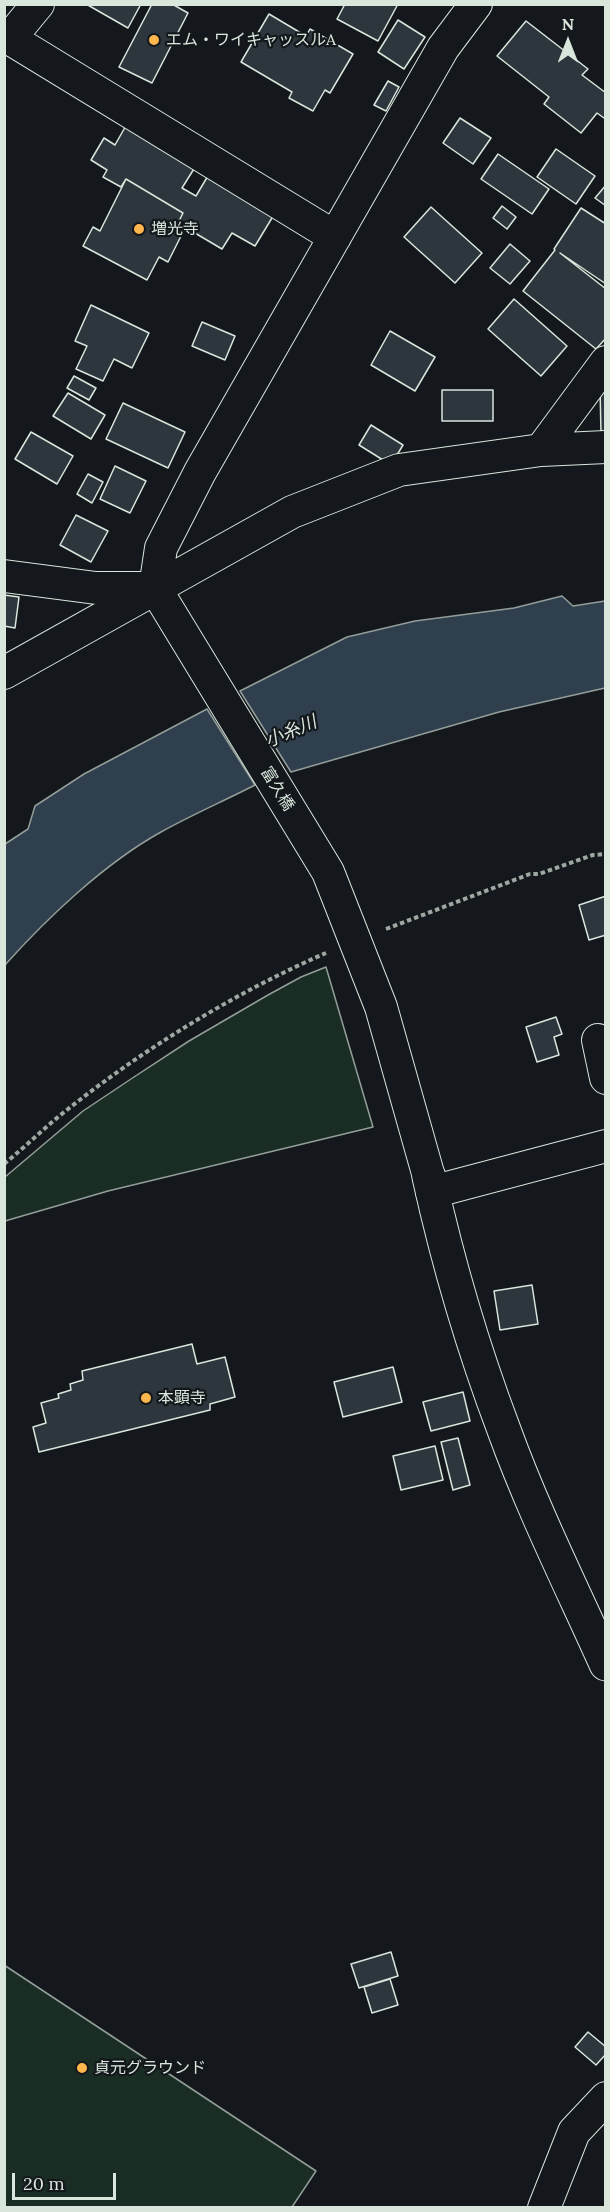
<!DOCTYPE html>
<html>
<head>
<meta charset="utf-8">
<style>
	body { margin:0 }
	#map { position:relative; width:610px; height:2212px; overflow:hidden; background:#14181c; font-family:Lora,serif }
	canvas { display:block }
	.frame { position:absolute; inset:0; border:6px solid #d8e6dc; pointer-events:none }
	.north { position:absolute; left:538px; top:12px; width:60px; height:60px; -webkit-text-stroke:4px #14181c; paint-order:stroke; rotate:0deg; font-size:16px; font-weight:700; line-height:24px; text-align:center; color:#d8e6dc }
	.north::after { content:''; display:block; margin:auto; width:21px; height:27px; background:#d8e6dc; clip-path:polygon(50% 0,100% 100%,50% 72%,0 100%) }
	.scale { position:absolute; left:12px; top:2173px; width:104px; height:27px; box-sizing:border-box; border:3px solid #d8e6dc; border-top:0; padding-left:8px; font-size:18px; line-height:21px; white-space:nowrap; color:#d8e6dc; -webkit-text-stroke:4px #14181c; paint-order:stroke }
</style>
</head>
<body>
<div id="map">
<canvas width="610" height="2212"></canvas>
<div class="frame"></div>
<div class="north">N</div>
<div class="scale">20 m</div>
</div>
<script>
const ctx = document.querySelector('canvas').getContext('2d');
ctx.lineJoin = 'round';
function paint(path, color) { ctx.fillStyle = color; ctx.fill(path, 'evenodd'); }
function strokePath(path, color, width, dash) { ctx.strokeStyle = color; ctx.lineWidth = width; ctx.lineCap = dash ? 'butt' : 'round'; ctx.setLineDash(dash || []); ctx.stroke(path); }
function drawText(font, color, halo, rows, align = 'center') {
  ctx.font = font + ' Lora,"Noto Sans JP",serif'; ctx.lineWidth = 4.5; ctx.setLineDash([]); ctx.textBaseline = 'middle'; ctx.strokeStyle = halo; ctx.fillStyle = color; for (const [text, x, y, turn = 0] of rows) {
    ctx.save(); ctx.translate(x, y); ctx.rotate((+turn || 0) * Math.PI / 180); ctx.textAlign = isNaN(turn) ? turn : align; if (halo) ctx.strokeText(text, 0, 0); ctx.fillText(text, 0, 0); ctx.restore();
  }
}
const green = new Path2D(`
	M 326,967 L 373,1127 L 108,1191 L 5,1221 L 5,1177 L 83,1111 L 134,1077 L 189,1041 L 268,995 L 301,977 Z
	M 4,1965 L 316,2171 L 292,2207 L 5,2207 Z`);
const water = new Path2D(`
	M 562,596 L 573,606 L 605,601 L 605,688 L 499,712 L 291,772 L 240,691 L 347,637 L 415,621 L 514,608 Z
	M 207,709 L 255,785 C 224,801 191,815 161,832 C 105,863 47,918 5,965 L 5,844 L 28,829 L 35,806 L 84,774 Z`);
const building = new Path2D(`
	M 86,4 L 141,4 L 128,28 Z
	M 152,4 L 172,4 L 188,13 L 152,83 L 119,67 Z
	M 345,4 L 398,4 L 378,41 L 337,19 Z
	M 269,14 L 306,36 L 310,29 L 353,54 L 330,93 L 325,90 L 313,111 L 289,98 L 292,92 L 241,62 Z
	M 398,20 L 425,37 L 404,69 L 378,52 Z
	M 526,21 L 588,69 L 582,75 L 606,93 L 606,116 L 604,118 L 597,113 L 581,133 L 544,104 L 549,97 L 497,56 Z
	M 388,81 L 399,87 L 386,111 L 374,105 Z
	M 460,118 L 491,138 L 473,164 L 443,143 Z
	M 128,122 L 197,164 L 182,188 L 196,196 L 209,174 L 275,213 L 255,246 L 232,233 L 222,249 L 178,223 L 183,213 L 126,179 L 121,187 L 103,177 L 107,170 L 91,160 L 104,138 L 115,145 Z
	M 556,149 L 595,176 L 576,204 L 537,177 Z
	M 498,154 L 549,189 L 532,214 L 481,179 Z
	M 126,179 L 183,213 L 178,223 L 176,231 L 182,234 L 168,262 L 159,257 L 147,280 L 83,246 L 93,227 L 100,231 Z
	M 606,185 L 606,206 L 595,198 Z
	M 502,206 L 516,217 L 507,229 L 493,218 Z
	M 431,207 L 482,253 L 455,283 L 404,237 Z
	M 581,208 L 606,224 L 606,284 L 560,253 L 606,289 L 606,338 L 596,349 L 523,291 L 555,250 L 554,249 Z
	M 510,244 L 530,261 L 510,284 L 490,268 Z
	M 514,299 L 567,346 L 541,376 L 488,329 Z
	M 91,305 L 149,333 L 132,368 L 114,359 L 103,381 L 76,369 L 87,346 L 75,341 Z
	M 202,322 L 235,336 L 225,360 L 192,346 Z
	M 390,331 L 435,357 L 415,391 L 371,365 Z
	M 74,376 L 96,388 L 89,400 L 67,388 Z
	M 606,386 L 606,434 L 601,434 L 600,387 Z
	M 442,390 L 493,390 L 493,421 L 442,421 Z
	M 68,393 L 105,415 L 91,439 L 53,416 Z
	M 123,403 L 185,432 L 168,468 L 106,439 Z
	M 371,425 L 403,445 L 391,465 L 359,445 Z
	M 31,432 L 73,456 L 57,484 L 15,459 Z
	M 115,466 L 146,481 L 130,513 L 100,499 Z
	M 88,474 L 103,482 L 92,503 L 77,494 Z
	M 76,515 L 108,531 L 91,562 L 60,545 Z
	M 4,595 L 19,597 L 15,628 L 4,626 Z
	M 606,896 L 606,935 L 589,940 L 579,905 Z
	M 556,1017 L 562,1034 L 554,1037 L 559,1055 L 537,1062 L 526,1027 Z
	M 532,1285 L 538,1324 L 500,1330 L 494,1291 Z
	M 192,1344 L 197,1364 L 225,1357 L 235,1397 L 210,1404 L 210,1410 L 39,1452 L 33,1427 L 46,1423 L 41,1403 L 59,1398 L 58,1394 L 71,1390 L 70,1384 L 83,1380 L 82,1371 Z
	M 393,1367 L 402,1402 L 343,1417 L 334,1382 Z
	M 463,1392 L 470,1421 L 431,1431 L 423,1402 Z
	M 458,1438 L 470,1485 L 453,1490 L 441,1442 Z
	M 435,1446 L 443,1480 L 401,1490 L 393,1456 Z
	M 391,1952 L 398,1976 L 359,1988 L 351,1964 Z
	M 390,1979 L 398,2005 L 372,2013 L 364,1987 Z
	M 588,2032 L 606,2047 L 606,2054 L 596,2065 L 575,2047 Z`);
const path = new Path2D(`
	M 386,929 L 530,874 L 539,874 L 593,855 L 606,854
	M 4,1164 C 25,1147 43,1129 63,1113 C 142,1050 234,993 326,953`);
const minor = new Path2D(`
	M 4,35 L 335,237
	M 10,38 L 38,4
	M 541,450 L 606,362
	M 4,576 L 96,588 L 154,588
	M 4,673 L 292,512 L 399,470 L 541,450 L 606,447
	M 598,1040 L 606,1078
	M 429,1177 L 381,1007 L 328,872 L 155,588 L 161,548 L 200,472 L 443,48 L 476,4
	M 432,1192 L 606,1146
	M 544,2208 L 574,2132 L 606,2098`);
const tertiary = new Path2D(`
	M 429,1177 C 448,1263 473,1348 504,1430 C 533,1510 571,1586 606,1664`);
const markers = [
	[154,40,6,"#ffb74d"],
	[139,229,6,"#ffb74d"],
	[146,1398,6,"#ffb74d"],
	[82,2068,6,"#ffb74d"]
];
const poiNames = [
	["エム・ワイキャッスルA",166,40],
	["増光寺",151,229],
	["本顕寺",158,1398],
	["貞元グラウンド",94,2068]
];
const streetNames = [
	["富久橋",277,789,58]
];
const waterNames = [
	["小糸川",291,732,-23]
];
paint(green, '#1a2d24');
strokePath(green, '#939e99', 1.5);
paint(water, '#2f3f4d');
strokePath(water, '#939e99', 1.5);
paint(building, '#2c363c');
strokePath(building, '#d8e6dc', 1.5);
strokePath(minor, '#d8e6dc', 34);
strokePath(tertiary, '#d8e6dc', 35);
strokePath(path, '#9da8a2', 4, [4.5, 3]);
strokePath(minor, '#14181c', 32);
strokePath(tertiary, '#14181c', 33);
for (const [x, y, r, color] of markers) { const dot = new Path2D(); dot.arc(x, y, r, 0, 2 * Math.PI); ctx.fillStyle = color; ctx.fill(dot); strokePath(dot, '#14181c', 2); }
drawText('16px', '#d8e6dc', '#14181c', poiNames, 'left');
drawText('16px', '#d8e6dc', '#14181c', streetNames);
drawText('italic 18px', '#d8e6dc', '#14181c', waterNames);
</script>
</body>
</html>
